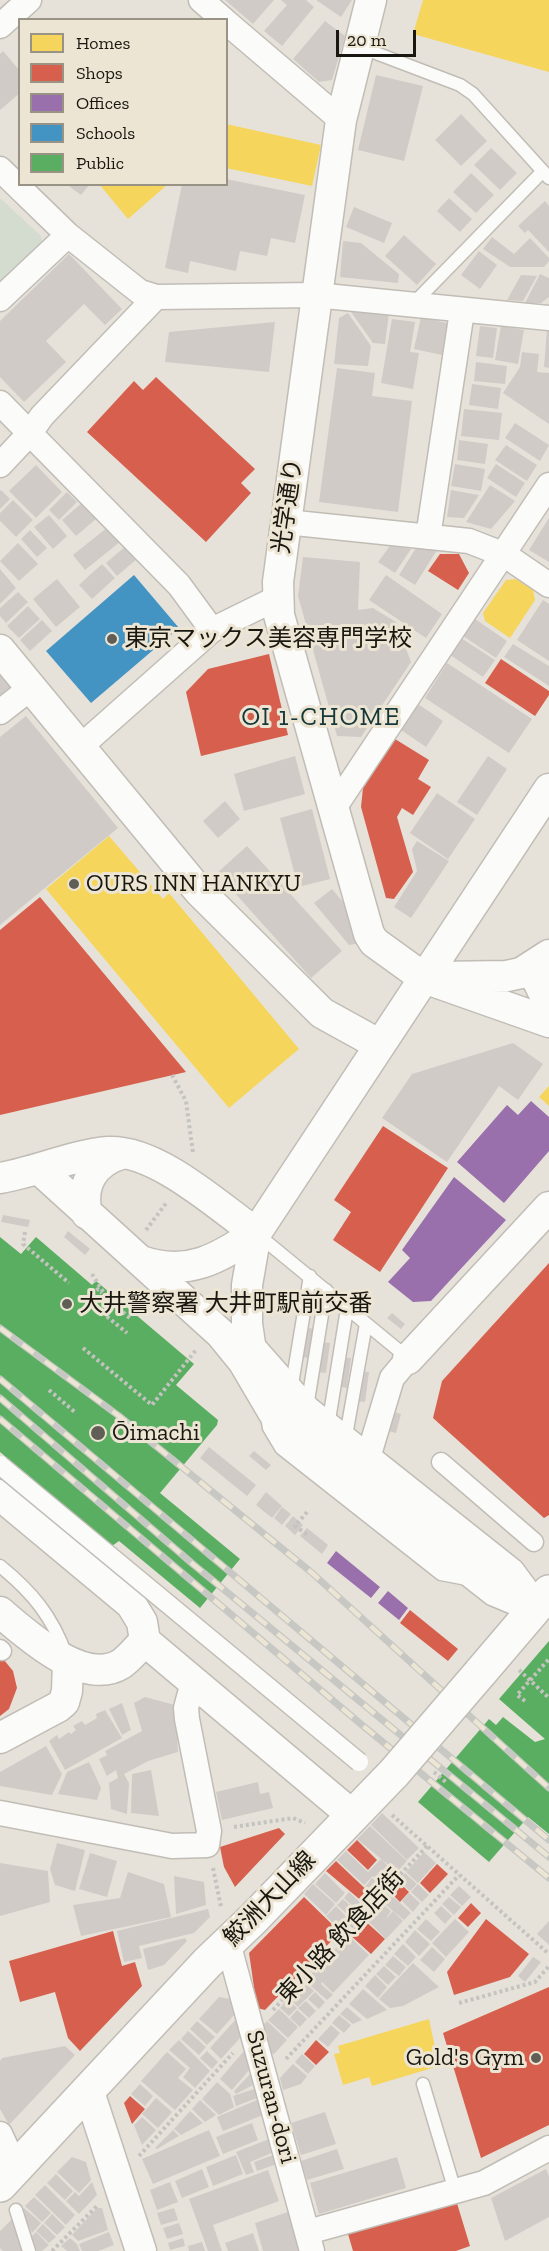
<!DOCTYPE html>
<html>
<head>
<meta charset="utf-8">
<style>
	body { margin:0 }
	#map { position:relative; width:549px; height:2251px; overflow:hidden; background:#e6e2d9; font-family:"Zilla Slab",serif }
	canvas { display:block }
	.legend { position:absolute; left:18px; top:18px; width:210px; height:168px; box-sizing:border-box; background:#ece5d3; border:2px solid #989385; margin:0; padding:8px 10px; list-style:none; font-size:18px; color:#191710 }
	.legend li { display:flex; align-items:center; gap:12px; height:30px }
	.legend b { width:30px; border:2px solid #989385 }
	.scale { position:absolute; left:336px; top:30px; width:80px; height:27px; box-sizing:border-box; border:3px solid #191710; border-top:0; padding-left:8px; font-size:18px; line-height:21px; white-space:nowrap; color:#191710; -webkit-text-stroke:4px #ece5d3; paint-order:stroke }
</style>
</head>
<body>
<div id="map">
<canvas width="549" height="2251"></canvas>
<ul class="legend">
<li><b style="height:16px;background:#f6d55c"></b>Homes</li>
<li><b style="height:16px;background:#d6604d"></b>Shops</li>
<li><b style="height:16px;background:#9970ab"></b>Offices</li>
<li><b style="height:16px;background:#4393c3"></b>Schools</li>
<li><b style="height:16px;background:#5aae61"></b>Public</li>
</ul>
<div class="scale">20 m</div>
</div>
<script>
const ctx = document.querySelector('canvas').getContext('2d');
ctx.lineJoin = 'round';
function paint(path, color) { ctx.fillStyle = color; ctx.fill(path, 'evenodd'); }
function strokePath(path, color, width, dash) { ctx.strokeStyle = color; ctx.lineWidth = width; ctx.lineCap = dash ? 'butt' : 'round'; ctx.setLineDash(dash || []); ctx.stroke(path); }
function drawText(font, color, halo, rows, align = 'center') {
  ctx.font = font + ' "Zilla Slab","Noto Sans JP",serif'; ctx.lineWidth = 6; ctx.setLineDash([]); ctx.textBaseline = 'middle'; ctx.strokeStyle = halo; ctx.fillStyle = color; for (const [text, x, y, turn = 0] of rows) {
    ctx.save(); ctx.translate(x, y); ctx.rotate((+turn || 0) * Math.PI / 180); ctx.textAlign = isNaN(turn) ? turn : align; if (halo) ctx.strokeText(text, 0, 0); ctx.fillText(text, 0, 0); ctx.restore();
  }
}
const green = new Path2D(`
	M 0,198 L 40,235 L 44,246 L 0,288 Z`);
const homes = new Path2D(`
	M 423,0 L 549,0 L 549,72 L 413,34 Z
	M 226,124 L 321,145 L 312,186 L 226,168 Z
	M 99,184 L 168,184 L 128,219 Z
	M 516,579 L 533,590 L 535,600 L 510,638 L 485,621 L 483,613 L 506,580 Z
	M 109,836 L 163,899 L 169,893 L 299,1049 L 229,1108 L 46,889 Z
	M 549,1086 L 549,1106 L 539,1097 Z
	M 429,2019 L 439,2066 L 372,2086 L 369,2077 L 343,2085 L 334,2054 L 340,2053 L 338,2046 Z`);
const shops = new Path2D(`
	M 156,377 L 255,469 L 241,483 L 251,493 L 206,542 L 87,432 L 134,381 L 143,390 Z
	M 440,554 L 459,554 L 469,573 L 458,590 L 428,571 Z
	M 269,654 L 288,735 L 201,756 L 186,692 L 208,669 Z
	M 501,659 L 549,691 L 549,695 L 535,716 L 485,683 Z
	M 395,739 L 429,760 L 418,779 L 431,787 L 413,815 L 402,808 L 397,817 L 413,872 L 394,899 L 386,898 L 361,807 L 363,788 Z
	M 40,897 L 186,1072 L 0,1115 L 0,930 Z
	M 383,1126 L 448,1168 L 380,1272 L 333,1240 L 351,1212 L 334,1200 Z
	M 549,1263 L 549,1515 L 544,1518 L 433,1418 L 442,1381 Z
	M 410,1610 L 458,1649 L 448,1661 L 400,1623 Z
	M 0,1655 L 13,1671 L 17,1688 L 9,1709 L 0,1716 Z
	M 279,1828 L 285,1834 L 235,1887 L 224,1867 L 220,1847 Z
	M 357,1840 L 377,1860 L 368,1870 L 347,1850 Z
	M 336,1861 L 372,1895 L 364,1903 L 326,1871 Z
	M 437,1864 L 448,1874 L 430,1893 L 420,1883 Z
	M 398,1881 L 409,1892 L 400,1902 L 389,1891 Z
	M 304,1897 L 340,1932 L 265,2010 L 257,2008 L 249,1953 Z
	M 471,1903 L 481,1913 L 468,1927 L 458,1918 Z
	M 363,1919 L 385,1939 L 371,1954 L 349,1934 Z
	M 486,1919 L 529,1954 L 510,1977 L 454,1995 L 447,1972 Z
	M 113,1931 L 122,1966 L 135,1962 L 142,1986 L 80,2051 L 68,2038 L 55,1992 L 20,2002 L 9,1961 Z
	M 549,1987 L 549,2125 L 481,2158 L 443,2033 Z
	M 316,2040 L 329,2052 L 316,2065 L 304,2054 Z
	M 130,2096 L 145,2109 L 132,2124 L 124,2103 Z
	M 456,2200 L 470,2246 L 456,2251 L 353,2251 L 348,2234 Z`);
const offices = new Path2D(`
	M 531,1101 L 549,1117 L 549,1151 L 504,1203 L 457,1162 L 507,1105 L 518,1115 Z
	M 454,1177 L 506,1220 L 431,1301 L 413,1302 L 388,1282 L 410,1258 L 402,1250 Z
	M 336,1551 L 380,1587 L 371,1598 L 327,1563 Z
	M 388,1591 L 408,1608 L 399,1620 L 378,1603 Z`);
const schools = new Path2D(`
	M 134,575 L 179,628 L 91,703 L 46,651 Z`);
const public = new Path2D(`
	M 0,1237 L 21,1254 L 36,1237 L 92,1285 L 96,1281 L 194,1364 L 176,1385 L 218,1420 L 217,1425 L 160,1493 L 240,1559 L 200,1608 L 119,1541 L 112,1546 L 0,1452 Z
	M 549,1641 L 549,1834 L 528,1817 L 489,1862 L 418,1802 L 489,1719 L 496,1725 L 503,1717 L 535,1742 L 545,1739 L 499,1699 Z`);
const building = new Path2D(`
	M 225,0 L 274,0 L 253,24 Z
	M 281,0 L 306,0 L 314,7 L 282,46 L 264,31 L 287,5 Z
	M 316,0 L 352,0 L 341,17 Z
	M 325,21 L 345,36 L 332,80 L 319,82 L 293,59 Z
	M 3,51 L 20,71 L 20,93 L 0,110 L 0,54 Z
	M 376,75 L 423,86 L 404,161 L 358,150 Z
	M 461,114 L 487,141 L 461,166 L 435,140 Z
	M 491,148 L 517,173 L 500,190 L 474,165 Z
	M 471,173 L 494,195 L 476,213 L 453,192 Z
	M 226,179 L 305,195 L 295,243 L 271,238 L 267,256 L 240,251 L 236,271 L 190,261 L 188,273 L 165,268 L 182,184 L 226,184 Z
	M 66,184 L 90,184 L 81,195 Z
	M 449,198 L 472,219 L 460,232 L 437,211 Z
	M 545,201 L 549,206 L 549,252 L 528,230 L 525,233 L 518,226 Z
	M 354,207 L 392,223 L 384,243 L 346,227 Z
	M 404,235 L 436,264 L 417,285 L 385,256 Z
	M 492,237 L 514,254 L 530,238 L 549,258 L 549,261 L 544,267 L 510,267 L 483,249 Z
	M 343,241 L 361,243 L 399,274 L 398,283 L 340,277 Z
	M 479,251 L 497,265 L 480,289 L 461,275 Z
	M 69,254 L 122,309 L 105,325 L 84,304 L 46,341 L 66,362 L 24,402 L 0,377 L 0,321 Z
	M 540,274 L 549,278 L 549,297 L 541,303 L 525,303 Z
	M 521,275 L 537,276 L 523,301 L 507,300 Z
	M 356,308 L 389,313 L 385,344 L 373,343 L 351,312 Z
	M 348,313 L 371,346 L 368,366 L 334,364 L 339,318 Z
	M 421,317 L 450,324 L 442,355 L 414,349 Z
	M 392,319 L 415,322 L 410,352 L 419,353 L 413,389 L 381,383 Z
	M 275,322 L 269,372 L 165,362 L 169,332 Z
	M 480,326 L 497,328 L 493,358 L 476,356 Z
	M 501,326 L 524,330 L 518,364 L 495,360 Z
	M 547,329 L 549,329 L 549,368 L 544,367 Z
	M 522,352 L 539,354 L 537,372 L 549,373 L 549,424 L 503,393 L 520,367 Z
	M 476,362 L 507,366 L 505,384 L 474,381 Z
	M 337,368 L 375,373 L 372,396 L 412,401 L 398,512 L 319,502 Z
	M 472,384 L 501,388 L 498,409 L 469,405 Z
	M 464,409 L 502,413 L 499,440 L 461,436 Z
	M 515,423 L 549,445 L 540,461 L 505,438 Z
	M 459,440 L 488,444 L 485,464 L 457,460 Z
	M 506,445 L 537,465 L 527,481 L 495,460 Z
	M 455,464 L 485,469 L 481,491 L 451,486 Z
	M 496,464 L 525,483 L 516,497 L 487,478 Z
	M 36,465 L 62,492 L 36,518 L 9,491 Z
	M 490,485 L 515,501 L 491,529 L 466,522 Z
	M 1,490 L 10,499 L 0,509 L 0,491 Z
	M 451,490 L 479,495 L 464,518 L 447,517 Z
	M 67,492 L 77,502 L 59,520 L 49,510 Z
	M 13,500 L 33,520 L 16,537 L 0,521 L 0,513 Z
	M 82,503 L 96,519 L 76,536 L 62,520 Z
	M 49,515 L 67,536 L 53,549 L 34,527 Z
	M 549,518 L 549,562 L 529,550 Z
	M 109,526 L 121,541 L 85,570 L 73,555 Z
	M 30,530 L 47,548 L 37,557 L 21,539 Z
	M 18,543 L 38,564 L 19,581 L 0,561 Z
	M 127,545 L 138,558 L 117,576 L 106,563 Z
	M 390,546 L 411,549 L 395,573 L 378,562 Z
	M 416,548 L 437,550 L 415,585 L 399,575 Z
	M 303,557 L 360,562 L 358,610 L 373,608 L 396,622 L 411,662 L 361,737 L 337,736 L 298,596 Z
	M 102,564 L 115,578 L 92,599 L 79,585 Z
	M 0,569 L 16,588 L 0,604 Z
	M 386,575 L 442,614 L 426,638 L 369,600 Z
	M 57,579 L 80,607 L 56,627 L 33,599 Z
	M 18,592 L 28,602 L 6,623 L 0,616 L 0,608 Z
	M 543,600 L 549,604 L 549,661 L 517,640 Z
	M 28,606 L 40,619 L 19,638 L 7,626 Z
	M 475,619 L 507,641 L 496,658 L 463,636 Z
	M 42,620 L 52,631 L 30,651 L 20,640 Z
	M 461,638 L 495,660 L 483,677 L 450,655 Z
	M 513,644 L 549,666 L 549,686 L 504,657 Z
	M 447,663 L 532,719 L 509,753 L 425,698 Z
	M 0,669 L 13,685 L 0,695 Z
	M 418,704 L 443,721 L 426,747 L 401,730 Z
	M 26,716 L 118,828 L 0,925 L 0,737 Z
	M 295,756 L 305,794 L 244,811 L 234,774 Z
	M 488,756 L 507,769 L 477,815 L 457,802 Z
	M 437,793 L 475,819 L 448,859 L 410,833 Z
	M 225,801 L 240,819 L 218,838 L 203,821 Z
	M 312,809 L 330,879 L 298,887 L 280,818 Z
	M 417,841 L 449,861 L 411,918 L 394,907 L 417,871 L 412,849 Z
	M 247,846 L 342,951 L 311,978 L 217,873 Z
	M 332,889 L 350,910 L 362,943 L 349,945 L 314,903 Z
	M 513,1043 L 543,1064 L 518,1100 L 499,1086 L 447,1162 L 382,1118 L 412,1074 Z
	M 3,1215 L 30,1220 L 28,1227 L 1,1222 Z
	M 68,1231 L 90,1249 L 85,1255 L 64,1237 Z
	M 392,1313 L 405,1324 L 401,1329 L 387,1318 Z
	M 304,1327 L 314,1329 L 310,1358 L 300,1357 Z
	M 321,1342 L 330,1343 L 326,1373 L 317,1372 Z
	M 341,1357 L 351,1358 L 347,1388 L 337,1386 Z
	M 359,1371 L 369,1372 L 365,1402 L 355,1401 Z
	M 394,1412 L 401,1414 L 396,1433 L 388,1431 Z
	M 209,1447 L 256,1485 L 247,1496 L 200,1458 Z
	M 254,1451 L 271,1465 L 266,1470 L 249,1456 Z
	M 266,1492 L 282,1506 L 272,1518 L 256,1505 Z
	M 282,1507 L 291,1514 L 282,1525 L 274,1518 Z
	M 293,1516 L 303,1525 L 295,1535 L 285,1526 Z
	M 307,1528 L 328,1545 L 322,1554 L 300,1536 Z
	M 145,1697 L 175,1705 L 178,1752 L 148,1761 L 124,1774 L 129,1783 L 127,1814 L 111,1809 L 109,1783 L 118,1778 L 116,1770 L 107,1776 L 99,1759 L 107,1755 L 105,1751 L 142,1731 L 134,1703 Z
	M 122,1703 L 131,1730 L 122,1735 L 109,1709 Z
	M 105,1710 L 122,1738 L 65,1770 L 49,1741 L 57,1735 L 59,1739 L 69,1732 L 71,1734 L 76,1730 L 73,1726 L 82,1721 L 85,1725 L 97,1718 L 96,1714 Z
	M 46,1746 L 62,1774 L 52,1795 L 0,1786 L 0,1772 Z
	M 89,1762 L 101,1788 L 97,1800 L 58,1794 L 67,1772 Z
	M 151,1770 L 159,1816 L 131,1813 L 132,1774 Z
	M 258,1782 L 260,1794 L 269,1792 L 273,1808 L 222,1820 L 216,1792 Z
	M 382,1813 L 419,1848 L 407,1860 L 371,1825 Z
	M 370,1826 L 407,1861 L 397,1872 L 357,1839 Z
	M 57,1843 L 85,1850 L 75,1891 L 55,1885 L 50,1869 Z
	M 346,1851 L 368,1872 L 381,1859 L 395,1873 L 383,1885 L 373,1876 L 364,1885 L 337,1860 Z
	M 424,1852 L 436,1863 L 418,1883 L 406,1872 Z
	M 90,1853 L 117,1861 L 107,1897 L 79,1889 Z
	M 0,1863 L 48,1871 L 50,1902 L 0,1916 Z
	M 128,1872 L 164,1884 L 171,1917 L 81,1936 L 73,1905 L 120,1898 Z
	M 325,1873 L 345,1893 L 336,1903 L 315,1884 Z
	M 405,1873 L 417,1884 L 410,1891 L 398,1880 Z
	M 174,1876 L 204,1882 L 206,1905 L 176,1914 Z
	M 372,1878 L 382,1887 L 374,1895 L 365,1887 Z
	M 313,1884 L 335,1904 L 326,1915 L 304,1894 Z
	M 418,1884 L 429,1895 L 422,1902 L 411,1892 Z
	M 459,1886 L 471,1897 L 462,1906 L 450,1895 Z
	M 349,1892 L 365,1907 L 360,1913 L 344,1898 Z
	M 388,1892 L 411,1913 L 404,1920 L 380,1900 Z
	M 409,1893 L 420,1903 L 413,1912 L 402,1901 Z
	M 449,1897 L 461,1907 L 454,1915 L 442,1904 Z
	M 343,1899 L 359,1913 L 353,1920 L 337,1905 Z
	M 379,1901 L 391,1911 L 385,1920 L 393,1911 L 403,1921 L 386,1939 L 364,1917 Z
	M 336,1906 L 351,1921 L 341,1931 L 326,1916 Z
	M 441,1906 L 452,1916 L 445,1924 L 434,1913 Z
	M 208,1909 L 210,1917 L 194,1933 L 139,1946 L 142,1958 L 124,1962 L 117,1931 Z
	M 426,1919 L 440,1932 L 431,1941 L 417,1929 Z
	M 455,1919 L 469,1932 L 446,1957 L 432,1943 Z
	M 549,1921 L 549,1945 L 537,1934 Z
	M 415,1930 L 430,1944 L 419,1956 L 405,1942 Z
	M 348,1935 L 369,1955 L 333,1993 L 322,1982 L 321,1984 L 333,1995 L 327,2000 L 305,1981 L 319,1965 L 330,1975 L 320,1965 Z
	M 185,1938 L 187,1941 L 164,1965 L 148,1970 L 143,1949 Z
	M 403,1944 L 416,1957 L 408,1966 L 394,1954 Z
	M 432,1947 L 445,1959 L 434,1972 L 420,1960 Z
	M 393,1956 L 406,1967 L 399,1976 L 385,1965 Z
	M 533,1957 L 541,1962 L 525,1982 L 518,1976 Z
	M 413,1963 L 439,1987 L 403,2006 L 390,2008 L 379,1999 Z
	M 384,1966 L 396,1977 L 388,1985 L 376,1974 Z
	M 375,1975 L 387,1987 L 378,1998 L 365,1986 Z
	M 304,1982 L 314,1991 L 298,2007 L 288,1998 Z
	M 363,1989 L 387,2010 L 367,2019 L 349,2004 Z
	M 315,1992 L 325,2002 L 319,2009 L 308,1999 Z
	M 219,1997 L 231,1999 L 235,2014 L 217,2034 L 199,2019 Z
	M 287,1999 L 297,2008 L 289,2016 L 280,2008 Z
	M 306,2001 L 316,2011 L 309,2018 L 298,2008 Z
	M 347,2007 L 362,2020 L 353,2024 L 340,2014 Z
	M 279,2009 L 298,2027 L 288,2038 L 268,2020 Z
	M 297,2010 L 307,2019 L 300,2027 L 290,2018 Z
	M 339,2015 L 351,2025 L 344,2033 L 332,2023 Z
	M 237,2018 L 240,2038 L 221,2059 L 210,2048 Z
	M 197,2021 L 215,2037 L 207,2045 L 190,2029 Z
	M 267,2021 L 287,2040 L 274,2054 L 268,2053 L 260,2028 Z
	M 331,2025 L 340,2033 L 328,2047 L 318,2039 Z
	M 188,2031 L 206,2047 L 199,2055 L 181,2039 Z
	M 179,2040 L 210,2071 L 195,2088 L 183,2077 L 190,2068 L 169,2050 Z
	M 65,2046 L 75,2055 L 9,2125 L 0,2109 L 0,2061 L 2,2058 Z
	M 207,2051 L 218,2062 L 212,2069 L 200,2058 Z
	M 244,2051 L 249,2055 L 250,2069 L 232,2090 L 220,2079 Z
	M 167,2052 L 186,2069 L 178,2078 L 193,2090 L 175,2110 L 141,2081 Z
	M 302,2054 L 315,2066 L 308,2074 L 295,2062 Z
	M 293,2064 L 307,2076 L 301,2084 L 283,2090 L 280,2078 Z
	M 251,2073 L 253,2085 L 236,2094 L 234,2091 Z
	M 217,2082 L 230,2094 L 234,2107 L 219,2115 L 202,2099 Z
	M 140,2084 L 153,2096 L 145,2106 L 131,2094 Z
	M 254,2089 L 257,2098 L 236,2106 L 233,2096 Z
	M 156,2098 L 172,2112 L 158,2128 L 142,2114 Z
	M 200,2100 L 216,2115 L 205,2122 L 192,2109 Z
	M 257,2100 L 263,2115 L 223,2131 L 217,2117 Z
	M 190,2111 L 203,2123 L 181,2135 L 174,2129 Z
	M 325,2112 L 336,2144 L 301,2155 L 291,2123 Z
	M 142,2117 L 156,2130 L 142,2145 L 134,2125 Z
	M 252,2123 L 258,2140 L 223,2154 L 216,2137 Z
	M 173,2130 L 179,2136 L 157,2149 L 155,2148 Z
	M 209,2130 L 220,2156 L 153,2184 L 142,2159 Z
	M 269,2139 L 274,2152 L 250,2162 L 254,2172 L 246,2175 L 236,2152 Z
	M 337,2149 L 344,2169 L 307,2180 L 301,2161 Z
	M 236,2155 L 243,2174 L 213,2186 L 206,2167 Z
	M 273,2155 L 277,2164 L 257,2171 L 254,2162 Z
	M 72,2157 L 86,2162 L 91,2180 L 79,2193 L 57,2172 Z
	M 397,2157 L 406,2188 L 319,2214 L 310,2183 Z
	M 202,2169 L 209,2187 L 182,2198 L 175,2181 Z
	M 546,2169 L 549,2176 L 549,2217 L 505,2241 L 491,2198 Z
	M 268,2170 L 279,2201 L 213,2225 L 222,2251 L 208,2251 L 189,2199 Z
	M 56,2174 L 73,2191 L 65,2200 L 47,2183 Z
	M 92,2182 L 97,2195 L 79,2214 L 66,2201 L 75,2192 L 79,2196 Z
	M 170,2182 L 178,2202 L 157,2210 L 150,2190 Z
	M 45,2185 L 75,2215 L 66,2225 L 35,2195 Z
	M 34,2197 L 51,2213 L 42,2222 L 25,2206 Z
	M 24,2208 L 41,2223 L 32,2233 L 22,2211 Z
	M 97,2208 L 102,2208 L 108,2230 L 78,2241 L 72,2235 Z
	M 174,2208 L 178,2220 L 161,2225 L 157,2213 Z
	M 288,2212 L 300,2251 L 263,2251 L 255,2223 Z
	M 52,2214 L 65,2227 L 57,2235 L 44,2223 Z
	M 12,2219 L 24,2251 L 3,2251 L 0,2248 L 0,2231 Z
	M 179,2223 L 183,2234 L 167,2239 L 163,2228 Z
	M 43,2224 L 56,2237 L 49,2243 L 36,2231 Z
	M 36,2232 L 49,2245 L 42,2251 L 37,2251 L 31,2237 Z
	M 109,2232 L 114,2245 L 98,2251 L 82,2251 L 79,2244 Z
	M 253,2233 L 259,2251 L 228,2251 L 225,2243 Z
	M 70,2238 L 77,2244 L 80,2251 L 67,2251 L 61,2246 Z
	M 183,2238 L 185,2246 L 170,2250 L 168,2243 Z
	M 202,2242 L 205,2251 L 189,2251 L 188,2246 Z`);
const path = new Path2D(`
	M 172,1075 L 186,1101 L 193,1153
	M 146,1230 L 167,1202
	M 25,1232 L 23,1244 L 69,1283
	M 92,1274 L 105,1295
	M 130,1295 L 118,1308 L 131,1319
	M 88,1299 L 98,1289 L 102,1293
	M 93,1305 L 127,1333
	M 83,1348 L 152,1405 L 196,1350
	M 49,1390 L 76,1413
	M 307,1512 L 295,1526 L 309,1536
	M 519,1670 L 549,1698
	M 525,1701 L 517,1695 L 549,1659
	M 434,1772 L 447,1783
	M 392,1815 L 549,1954
	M 234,1827 L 293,1818 L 305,1823
	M 213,1868 L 221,1907
	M 459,2003 L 535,1982 L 549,1966
	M 273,2010 L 427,1846
	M 286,2059 L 459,1875
	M 139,2156 L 233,2053
	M 52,2251 L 98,2205`);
const service = new Path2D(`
	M 360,47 L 460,85 L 473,94 L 549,178
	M 412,305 L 543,171
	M 257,1234 L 408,1358
	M 291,1390 L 310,1276
	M 307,1407 L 326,1290
	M 267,1417 L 269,1428 L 281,1448 L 441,1574 L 467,1579
	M 328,1426 L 347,1309
	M 345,1441 L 366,1324
	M 0,1566 C 32,1592 52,1616 66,1655
	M 423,2084 L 455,2191
	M 16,2210 L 29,2251`);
const pedestrian = new Path2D(`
	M 441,1462 L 534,1542
	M 0,1649 L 2,1651`);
const minor = new Path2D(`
	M 201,0 L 224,20
	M 226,22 L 341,120
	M 0,26 L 29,0
	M 0,169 L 68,235 L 140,292 L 156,297 L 315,295 L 549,318
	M 0,299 L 68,235
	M 0,403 L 179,585 L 212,630
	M 0,465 L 30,433 L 42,416 L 156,297
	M 286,522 L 469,541 L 505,555 L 549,585
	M 428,537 L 462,311
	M 0,712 L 32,687
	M 80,747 L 212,630 L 277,598
	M 334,808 L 549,485
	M 367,1461 L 392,1378 L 408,1359
	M 0,1813 L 172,1846 L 207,1845 L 209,1831 L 187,1719 L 186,1708 L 193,1682
	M 228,1943 L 312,2251
	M 0,2134 L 16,2168
	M 308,2232 L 484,2183 L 549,2148`);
const tertiary = new Path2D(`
	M 371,0 L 341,120 L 278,582 L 279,615 L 369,934 L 374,942 L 424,978 L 549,1022
	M 0,650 L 199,891 L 322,1013 L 380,1045
	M 531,967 L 549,1004
	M 436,977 L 507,976 L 521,973 L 549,955
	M 40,1170 L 221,1334 L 243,1361 L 273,1412 L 300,1438 L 495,1591 L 536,1608
	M 0,1178 C 36,1172 72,1155 108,1152 C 156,1149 218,1206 256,1233
	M 87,1214 C 80,1186 93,1162 121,1154
	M 141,1261 C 187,1277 218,1259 256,1233 L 549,789
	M 253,1351 L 306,1411 L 510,1573 L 536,1608
	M 408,1359 L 549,1207
	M 254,1370 L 247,1324 L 247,1285 L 256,1233
	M 0,1495 L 131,1604 L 142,1622 L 145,1641 L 352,1815
	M 0,1612 C 27,1635 84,1687 121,1664 C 130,1658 137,1648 145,1641
	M 0,1738 L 58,1707 L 64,1702 L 67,1691 L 68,1662
	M 88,2089 L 141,2251`);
const secondary = new Path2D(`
	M 480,1673 L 549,1592
	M 0,2185 L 207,1963 L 253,1919 L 394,1773`);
const rail = new Path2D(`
	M 0,1328 L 119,1416 L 311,1572 L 549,1788
	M 0,1379 L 549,1840
	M 0,1398 L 194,1565 L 549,1857
	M 0,1419 L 362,1725 L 549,1878`);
const pedestrianBridge = new Path2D(`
	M 0,1465 L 359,1762`);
const secondaryBridge = new Path2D(`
	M 394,1773 L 480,1673`);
const markers = [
	[112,639,6,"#615e56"],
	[74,884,6,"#615e56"],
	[67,1304,6,"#615e56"],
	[98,1433,8,"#615e56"],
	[536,2058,6,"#615e56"]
];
const streetNames = [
	["光学通り",288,506,-82],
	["鮫洲大山線",270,1899,-46],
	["東小路 飲食店街",341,1937,-47],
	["Suzuran-dori",271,2097,75]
];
const poiNames = [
	["東京マックス美容専門学校",124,639],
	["OURS INN HANKYU",86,884],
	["大井警察署 大井町駅前交番",79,1304],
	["Ōimachi",112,1433],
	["Gold's Gym",524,2058,"right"]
];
const neighbourhoodNames = [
	["OI 1-CHOME",321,718]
];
paint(green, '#d4dccf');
paint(homes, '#f6d55c');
paint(shops, '#d6604d');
paint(offices, '#9970ab');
paint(schools, '#4393c3');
paint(public, '#5aae61');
paint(building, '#d1cbc8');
strokePath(service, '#c1bdb6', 15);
strokePath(pedestrian, '#c1bdb6', 21);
strokePath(minor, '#c1bdb6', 27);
strokePath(tertiary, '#c1bdb6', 33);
strokePath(secondary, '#c1bdb6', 36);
strokePath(path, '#c4c3c0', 4, [3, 3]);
strokePath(service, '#fbfbf9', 12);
strokePath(pedestrian, '#fbfbf9', 18);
strokePath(minor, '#fbfbf9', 24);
strokePath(tertiary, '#fbfbf9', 30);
strokePath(secondary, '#fbfbf9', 33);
strokePath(rail, '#c7c7c4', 7);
strokePath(rail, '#ece5d3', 4.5, [14]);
strokePath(pedestrianBridge, '#c1bdb6', 21, []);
strokePath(secondaryBridge, '#c1bdb6', 36, []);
strokePath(pedestrianBridge, '#fbfbf9', 18);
strokePath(secondaryBridge, '#fbfbf9', 33);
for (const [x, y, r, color] of markers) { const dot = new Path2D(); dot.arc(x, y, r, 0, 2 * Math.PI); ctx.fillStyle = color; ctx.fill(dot); strokePath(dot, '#ece5d3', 2); }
drawText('24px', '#191710', '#ece5d3', streetNames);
drawText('24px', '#191710', '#ece5d3', poiNames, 'left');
ctx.letterSpacing = '1.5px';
drawText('26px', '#153739', '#ece5d3', neighbourhoodNames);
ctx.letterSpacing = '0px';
</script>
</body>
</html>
